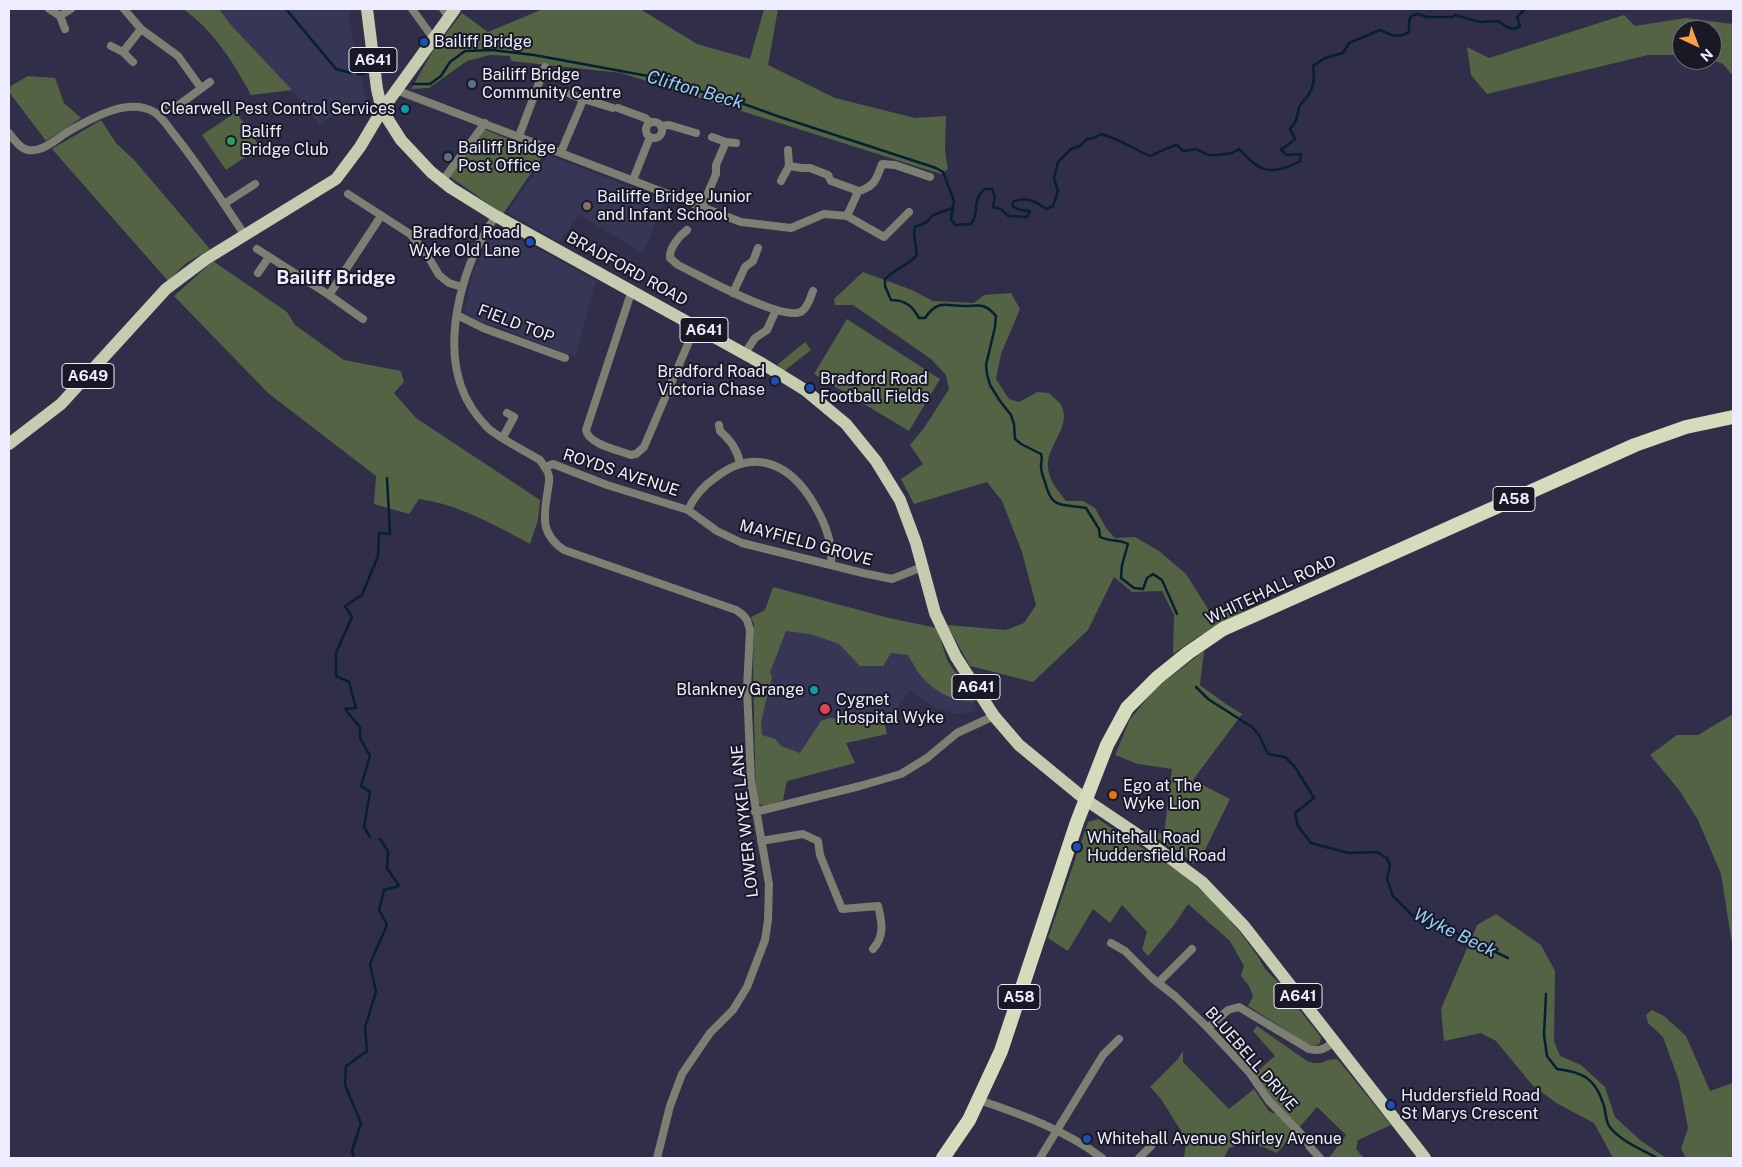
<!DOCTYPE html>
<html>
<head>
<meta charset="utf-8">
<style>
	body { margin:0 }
	#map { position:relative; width:1742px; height:1167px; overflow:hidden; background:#302e49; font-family:"Public Sans",sans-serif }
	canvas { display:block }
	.frame { position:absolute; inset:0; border:10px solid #ededff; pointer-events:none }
	.north { position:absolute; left:1672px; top:20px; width:50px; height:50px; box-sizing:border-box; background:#191825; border:1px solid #6e6d7c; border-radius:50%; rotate:137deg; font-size:14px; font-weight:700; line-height:20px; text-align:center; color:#ededff }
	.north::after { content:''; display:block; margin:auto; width:18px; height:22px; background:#f6a248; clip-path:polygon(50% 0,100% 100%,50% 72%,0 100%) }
</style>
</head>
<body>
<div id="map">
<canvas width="1742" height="1167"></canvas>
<div class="frame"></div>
<div class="north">N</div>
</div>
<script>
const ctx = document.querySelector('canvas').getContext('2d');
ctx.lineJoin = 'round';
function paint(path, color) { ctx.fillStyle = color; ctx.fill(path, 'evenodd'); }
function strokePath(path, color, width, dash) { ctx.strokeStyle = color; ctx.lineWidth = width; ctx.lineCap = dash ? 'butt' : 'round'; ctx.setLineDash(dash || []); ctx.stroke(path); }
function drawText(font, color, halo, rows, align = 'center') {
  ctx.font = font + ' "Public Sans",sans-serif'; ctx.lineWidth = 4; ctx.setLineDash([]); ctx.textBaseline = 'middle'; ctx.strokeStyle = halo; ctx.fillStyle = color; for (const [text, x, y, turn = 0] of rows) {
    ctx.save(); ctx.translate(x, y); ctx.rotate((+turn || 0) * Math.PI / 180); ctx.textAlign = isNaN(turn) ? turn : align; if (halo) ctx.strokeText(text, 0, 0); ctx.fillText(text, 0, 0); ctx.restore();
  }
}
const built = new Path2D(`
	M 219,9 L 351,9 L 349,21 L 368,108 L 349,104 L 320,125 L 292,90 L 231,25 Z
	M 548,155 L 665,201 L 643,254 L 580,215 L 559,242 L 507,212 Z
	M 502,229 L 596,281 L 575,357 L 501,328 L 476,320 L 465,312 L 472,273 L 494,230 Z
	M 765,612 L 947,660 L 975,701 L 976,711 L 957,714 L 936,708 L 910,690 L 885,725 L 887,734 L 846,743 L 855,763 L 787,781 L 783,800 L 756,803 L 753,666 Z`);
const green = new Path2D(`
	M 183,9 L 219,9 L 231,25 L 292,90 L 251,95 C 234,63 213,30 183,9 Z
	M 543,9 L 640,9 L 697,44 L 750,59 L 764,9 L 778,9 L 768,65 L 835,98 L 915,118 L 946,116 L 945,151 L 948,169 L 941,174 L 621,73 L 511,61 L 510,56 L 490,55 L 467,61 L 429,88 L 411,89 L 434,49 L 462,13 L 488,32 Z
	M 1624,15 L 1635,26 L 1686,18 L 1733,24 L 1733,76 L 1723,64 L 1712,60 L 1712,30 L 1682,30 L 1682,55 L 1648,55 L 1487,94 L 1471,75 L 1467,47 L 1489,58 Z
	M 28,76 L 55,78 L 64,103 L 81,118 L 46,141 L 9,92 L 9,87 Z
	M 236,112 L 260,147 L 226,170 L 202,135 Z
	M 101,120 L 116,143 L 135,161 L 210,249 L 185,264 L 168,281 L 52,149 Z
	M 484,129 L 544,154 L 503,214 L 449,176 Z
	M 213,261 L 287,312 L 295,325 L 344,360 L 401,371 L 404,382 L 394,393 L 416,418 L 540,500 L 538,520 L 530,544 C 496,526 458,504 419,499 L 409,514 L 374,504 L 376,476 L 268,393 L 174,296 Z
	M 863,272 L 912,290 L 933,301 L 974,303 L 984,295 L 1011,293 L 1020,309 L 1001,354 L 996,379 L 1009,399 L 1019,402 L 1037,392 L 1049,393 C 1053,397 1060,402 1062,407 C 1071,428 1046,446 1048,467 C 1048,479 1059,492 1066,501 L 1083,501 L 1095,508 L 1106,528 L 1115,538 L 1135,537 L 1159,551 L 1186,574 L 1210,612 L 1245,610 L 1196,638 L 1173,654 L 1174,615 L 1162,591 L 1132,592 L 1114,577 L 1088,630 L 1033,682 L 970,666 L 947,625 L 1006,630 L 1024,623 L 1036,605 L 1022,552 L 1002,501 L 987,482 L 914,504 L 901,479 L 923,464 L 910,445 L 924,428 L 949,389 L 946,375 L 931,359 L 853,305 L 835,305 L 834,299 Z
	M 847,319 L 940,379 L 909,431 L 814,374 Z
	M 805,342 L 811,350 L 784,371 L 777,365 Z
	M 773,587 L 889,618 L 937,628 L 947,660 L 975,701 C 956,703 935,692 923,678 C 917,672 913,663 908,655 L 891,653 L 883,666 L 860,666 L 839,644 L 810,634 L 786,631 L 770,672 L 772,677 L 761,722 L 762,735 L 775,739 L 781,746 L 800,753 L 821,721 L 830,718 L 868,724 L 887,714 L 894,713 L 885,725 L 887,734 L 846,743 L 855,763 L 787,781 L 783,800 L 765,806 L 756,803 L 753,666 L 754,624 L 751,617 L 765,610 Z
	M 1204,651 L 1200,685 L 1226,704 L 1242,714 L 1193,780 L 1230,799 L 1202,856 L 1197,853 L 1194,856 L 1195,859 L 1193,864 L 1182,854 L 1146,832 L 1147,829 L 1151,829 L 1152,831 L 1164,834 L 1172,769 L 1138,764 L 1115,755 L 1130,719 L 1156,688 Z
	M 1733,714 L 1733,950 L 1721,874 L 1698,820 L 1679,790 L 1650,755 L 1677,735 L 1698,735 Z
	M 1098,819 L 1188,878 L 1213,901 L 1240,932 L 1257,955 L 1265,969 L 1276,980 L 1321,1037 L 1320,1043 L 1313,1047 L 1309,1045 L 1248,1006 L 1253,996 L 1249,986 L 1241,976 L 1244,966 L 1230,941 L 1188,904 L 1174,925 L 1148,956 L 1142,949 L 1147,932 L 1122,905 L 1110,923 L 1093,909 L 1068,951 L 1048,938 L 1088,822 Z
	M 1496,914 L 1541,945 L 1555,971 L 1554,1041 L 1560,1056 L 1581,1065 L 1605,1087 L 1615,1117 L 1640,1140 L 1666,1158 L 1613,1158 L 1594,1123 L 1558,1104 L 1533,1086 L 1496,1041 L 1481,1033 L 1444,1041 L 1441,1009 L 1477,925 Z
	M 1652,1010 L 1664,1016 L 1686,1036 L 1710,1091 L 1733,1083 L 1733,1158 L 1686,1158 L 1681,1149 L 1688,1128 L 1679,1081 L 1663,1037 L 1648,1023 L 1646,1015 Z
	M 1257,1026 L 1307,1061 C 1323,1067 1322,1059 1337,1059 L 1339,1061 L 1391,1125 L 1358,1140 L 1356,1149 L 1364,1158 L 1329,1158 L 1346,1135 L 1317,1107 L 1277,1153 L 1266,1148 L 1246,1142 L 1229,1148 L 1224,1158 L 1184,1158 L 1186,1139 L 1161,1099 L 1150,1087 L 1177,1060 L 1183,1051 L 1183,1062 L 1229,1109 L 1254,1089 L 1268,1110 L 1272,1113 L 1277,1113 L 1260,1085 L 1261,1082 L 1254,1074 L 1275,1056 L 1253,1031 Z`);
const stream = new Path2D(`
	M 286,9 L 336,69 L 351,73
	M 358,74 L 365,74
	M 413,84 L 430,84 L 441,76 L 450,62 L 465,51 L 492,50 L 534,55 L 648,76 L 741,103 L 780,117 L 936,168 L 943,172 L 954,201 L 951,219 L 955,225 L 971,224 C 981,211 970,204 984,189 L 992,189 L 995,197 L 993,207 L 1001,209 L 1008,216 L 1027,217 L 1030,211 L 1020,210 L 1012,206 L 1014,201 C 1028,197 1035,201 1046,209 L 1053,206 L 1058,191 L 1054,179 L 1058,162 L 1071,149 L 1080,146 L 1087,139 L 1094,138 L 1101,134 C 1118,138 1133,149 1150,156 C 1158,153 1170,146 1177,145 L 1183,151 L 1196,149 L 1208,155 L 1219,155 L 1232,153 L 1239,149 C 1260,173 1272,176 1300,161 L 1301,154 L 1287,155 L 1281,150 L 1295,139 L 1290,129 C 1297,122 1297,116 1299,107 C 1301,103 1304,101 1307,97 C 1314,88 1315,77 1313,66 L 1325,58 L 1343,53 L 1349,43 L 1380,30 C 1391,35 1398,39 1409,32 L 1409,21 L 1411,16 L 1418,14 L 1427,17 L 1452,17 L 1455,15 L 1480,22 L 1498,21 L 1507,27 L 1513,29 L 1520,26 L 1517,17 L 1525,9
	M 953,208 L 933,215 L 927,222 L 915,227 L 914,234 L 917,255 C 908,266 895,268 885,279 L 885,286 L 891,300 C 906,300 912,306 919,318 L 925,318 C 938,299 946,306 964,306 C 980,306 984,302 996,316 L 995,327 L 986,365 L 987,374 L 990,385 L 1000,401 L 1011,415 L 1014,424 L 1015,439 L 1021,444 L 1041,454 C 1043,459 1041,461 1041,466 C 1041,471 1043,477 1045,482 C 1052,511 1062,503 1086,508 L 1099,529 L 1100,537 C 1110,542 1120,539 1128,544 L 1122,565 L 1121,578 L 1134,588 L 1143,589 L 1147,578 L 1153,574 L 1162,580 L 1177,614
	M 1196,687 L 1208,699 L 1252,727 L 1259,735 L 1268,754 L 1285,757 L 1295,767 L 1314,798 L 1295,813 L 1298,826 L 1311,843 L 1348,853 L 1377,852 L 1387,858 L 1390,866 L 1387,879 L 1393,896 L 1412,915 L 1427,924 L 1456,933 L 1508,958
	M 370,837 L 364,827 L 370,792 L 361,786 L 370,756 L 360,738 L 360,727 L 345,709 L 356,708 L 349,682 L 336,676 L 336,653 L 352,617 L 345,606 L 362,595 L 378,556 L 379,533 L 390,534 L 387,478
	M 1546,994 L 1544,1035 L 1547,1056 L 1557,1069 C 1582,1072 1595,1078 1603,1103 C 1606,1110 1605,1119 1609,1126 C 1620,1141 1641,1149 1657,1158
	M 354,1158 L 352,1151 L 361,1123 L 345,1085 L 346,1066 L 367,1051 L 365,1027 L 376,992 L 370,964 L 387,925 L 379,910 L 384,890 L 399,886 L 387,868 L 388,851 L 380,839`);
const minor = new Path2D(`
	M 49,9 L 60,16 L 65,29
	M 124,9 L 141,29 L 178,56 L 201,88
	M 412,9 L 433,38
	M 443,9 L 449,17
	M 60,16 L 71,9
	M 111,46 L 123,52 L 133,62
	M 123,52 L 141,29
	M 396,90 L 741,222 L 791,228 L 824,214 L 847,216 L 884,237 L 909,212
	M 570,94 C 584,100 598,103 613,108
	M 169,106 L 176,107 L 210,82
	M 618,108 L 645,118 L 650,122
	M646 130a8 8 0 1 1 16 0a8 8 0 1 1-16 0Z
	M 661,126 L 669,125 L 696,133
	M 9,133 C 14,139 19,148 28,150 C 44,152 57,138 69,131 C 92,118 128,97 154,112 C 163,117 170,130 177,138 C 201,169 223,202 244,234
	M 519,136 L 545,67
	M 712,137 L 726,142 L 736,143
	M 561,152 L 583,100
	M 789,166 L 802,168 L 810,168 L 828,175 L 831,181 L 856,190 L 857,194 L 847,216
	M 443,180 L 485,123
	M 633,180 L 650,137
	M 781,181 L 789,166 L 788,150
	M 856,192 C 874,187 876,181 882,164 L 895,165 L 930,177
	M 348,194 L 410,234 L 426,253 L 439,275 L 449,283 L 462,287
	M 224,204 L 255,184
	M 702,207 L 716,174 L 716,165 L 726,142
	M 496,216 C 464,260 443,334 461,386 C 466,401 477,417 488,428 C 497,437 527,452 540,460 C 543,465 549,471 549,477 C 550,481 548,486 548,489 C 544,515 539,533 564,550 L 736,610 L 743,615 L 747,620 L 750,630 L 747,688 L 751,781 L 769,884 L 768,920 L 765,940 L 747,987 L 733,1010 L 710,1033 L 682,1074 L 670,1106 L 657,1158
	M 687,230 C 679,236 669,248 670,258 L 678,265 C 697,274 785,324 802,311 C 808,307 810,298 813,291
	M 257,249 L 329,295 L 363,319
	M 258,273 L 269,257
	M 632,290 L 586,430 C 588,444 618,450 631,455 L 636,454 L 644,447 L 696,325
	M 733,293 L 745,267 L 753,261 L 758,248
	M 329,295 L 381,216
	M 457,315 L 483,328 L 565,358
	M 745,353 L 755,338 L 767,330 L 776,310
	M 719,425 L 720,431 C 731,441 737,449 740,463
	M 503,437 L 514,417 L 507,413
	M 545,467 L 553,464 L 607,485 L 688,510 L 717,531 L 742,543 L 863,573 L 892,579 L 922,567
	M 688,510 C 694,497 703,486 715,478 C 756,446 792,465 815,506 C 825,523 833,545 831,565
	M 755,812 L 860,786 L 901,774 L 927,758 L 957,733 L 994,716
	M 761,841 L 803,834 L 818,841 L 820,855 L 842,909 L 878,906 C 882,922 885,936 873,949
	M 1111,943 L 1125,951 L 1152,978 L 1176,997 L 1208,1028 L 1249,1072 L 1269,1101 L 1306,1139 L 1310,1147 L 1320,1158
	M 1158,983 L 1192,949
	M 1208,1028 L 1228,1010 L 1239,1007 L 1309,1049 C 1320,1052 1326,1048 1334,1042
	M 979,1100 C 1021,1114 1067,1131 1102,1158
	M 1040,1158 L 1103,1055 L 1119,1039
	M 1139,1158 L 1151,1146`);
const primary = new Path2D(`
	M 367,9 L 377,89 L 382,110 L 401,140 L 431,172 L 451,188 L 496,216 L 763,364 L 805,390 L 846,424 L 876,461 L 900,500 L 916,543 L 935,613 L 956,657 L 994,716 L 1019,745 L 1086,800 L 1147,841 L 1202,882 L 1244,926 L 1425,1158
	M 9,444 L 61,404 L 166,289 L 206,259 L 336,179 L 360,147 L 382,110 L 455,9`);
const trunk = new Path2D(`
	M 943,1158 L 969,1120 L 1001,1051 L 1077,822 L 1107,745 L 1127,708 L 1157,678 L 1188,653 L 1223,629 L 1635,445 L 1686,427 L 1733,417`);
const markers = [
	[424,42,5,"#1a4fb4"],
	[472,84,5,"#5c6f8a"],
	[405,109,5,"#0f9aa8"],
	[231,141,5,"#2e9e5b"],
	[448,157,5,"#5c6f8a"],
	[587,206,5,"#8d6e63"],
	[530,242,5,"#1a4fb4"],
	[775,381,5,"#1a4fb4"],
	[810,388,5,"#1a4fb4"],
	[814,690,5,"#0f9aa8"],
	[825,709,6,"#e0444e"],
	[1113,795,5,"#e8710a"],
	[1077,847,5,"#1a4fb4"],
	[1391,1105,5,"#1a4fb4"],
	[1087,1139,5,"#1a4fb4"]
];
const shields = [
	[373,60,48],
	[704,330,48],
	[88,376,52],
	[1514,499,42],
	[976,687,48],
	[1298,996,48],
	[1019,997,42]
];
const shieldNames = [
	["A641",373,60],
	["A641",704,330],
	["A649",88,376],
	["A58",1514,499],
	["A641",976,687],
	["A641",1298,996],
	["A58",1019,997]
];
const poiNames = [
	["Bailiff Bridge",434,42],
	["Bailiff Bridge",482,75],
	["Community Centre",482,93],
	["Clearwell Pest Control Services",395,109,"right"],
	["Baliff",241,132],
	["Bridge Club",241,150],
	["Bailiff Bridge",458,148],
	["Post Office",458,166],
	["Bailiffe Bridge Junior",597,197],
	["and Infant School",597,215],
	["Bradford Road",520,233,"right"],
	["Wyke Old Lane",520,251,"right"],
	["Bradford Road",765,372,"right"],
	["Victoria Chase",765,390,"right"],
	["Bradford Road",820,379],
	["Football Fields",820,397],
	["Blankney Grange",804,690,"right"],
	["Cygnet",836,700],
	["Hospital Wyke",836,718],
	["Ego at The",1123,786],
	["Wyke Lion",1123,804],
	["Whitehall Road",1087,838],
	["Huddersfield Road",1087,856],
	["Huddersfield Road",1401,1096],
	["St Marys Crescent",1401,1114],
	["Whitehall Avenue Shirley Avenue",1097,1139]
];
const streetNames = [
	["BRADFORD ROAD",627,269,29],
	["FIELD TOP",516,324,21],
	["ROYDS AVENUE",621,473,18],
	["MAYFIELD GROVE",806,543,15],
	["WHITEHALL ROAD",1271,590,-25],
	["LOWER WYKE LANE",745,821,-96],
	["BLUEBELL DRIVE",1251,1059,49]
];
const waterNames = [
	["Clifton Beck",695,90,16],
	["Wyke Beck",1455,933,26]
];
const quarterNames = [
	["Bailiff Bridge",336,278]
];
paint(built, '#383657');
paint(green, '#536343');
strokePath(stream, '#042032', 2.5);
strokePath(minor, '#7c7f71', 8);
strokePath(primary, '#c5ccaf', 12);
strokePath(trunk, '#d4dcbb', 14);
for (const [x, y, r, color] of markers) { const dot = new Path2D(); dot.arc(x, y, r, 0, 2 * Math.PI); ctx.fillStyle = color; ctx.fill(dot); strokePath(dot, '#191825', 2); }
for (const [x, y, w] of shields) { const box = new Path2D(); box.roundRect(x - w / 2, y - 12.5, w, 25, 4); ctx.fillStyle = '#191825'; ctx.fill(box); strokePath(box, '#ededff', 1); }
drawText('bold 15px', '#ededff', null, shieldNames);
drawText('16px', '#ededff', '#191825', poiNames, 'left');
drawText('16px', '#ededff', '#191825', streetNames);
drawText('italic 18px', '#94d1fd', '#191825', waterNames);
drawText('bold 19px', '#ededff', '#191825', quarterNames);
</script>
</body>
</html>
